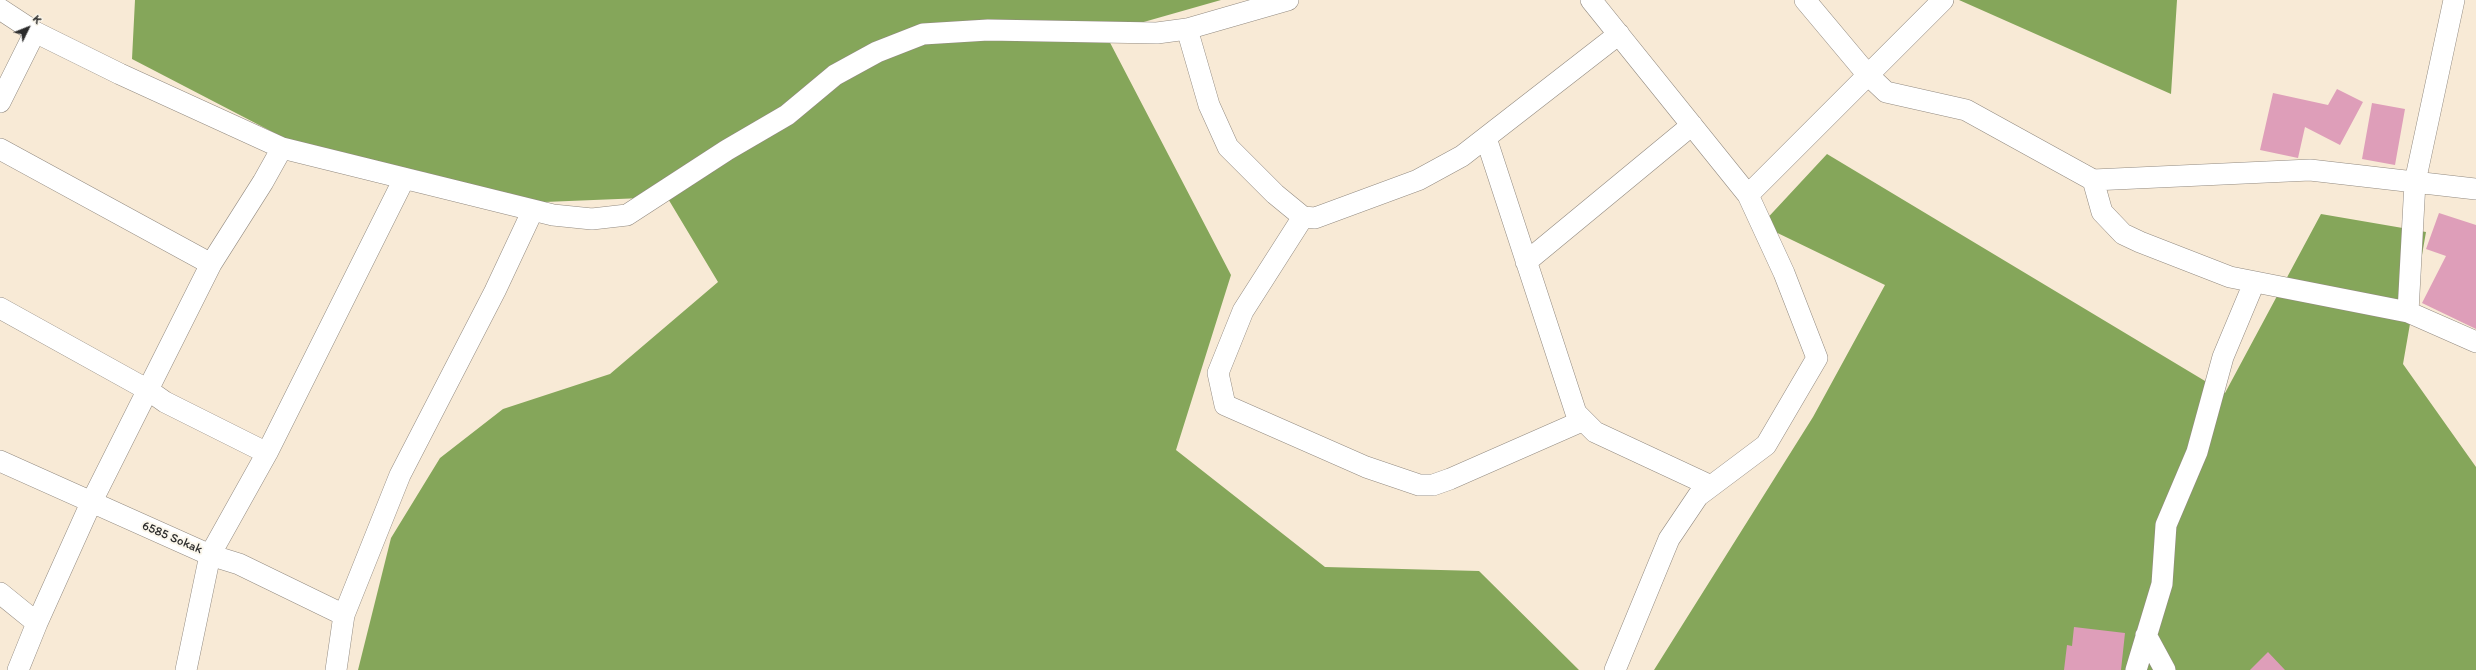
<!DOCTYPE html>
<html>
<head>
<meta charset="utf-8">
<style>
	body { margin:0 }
	#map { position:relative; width:2476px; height:670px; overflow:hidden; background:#f8ead6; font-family:Itim,sans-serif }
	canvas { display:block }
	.north { position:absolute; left:8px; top:8px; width:40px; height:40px; -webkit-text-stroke:3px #fbf7ec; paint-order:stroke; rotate:47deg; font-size:11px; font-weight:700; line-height:16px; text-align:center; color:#2b2b2b }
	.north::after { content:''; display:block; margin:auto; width:14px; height:18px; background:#2b2b2b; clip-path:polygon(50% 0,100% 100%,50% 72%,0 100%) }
</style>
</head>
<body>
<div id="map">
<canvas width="2476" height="670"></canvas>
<div class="north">K</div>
</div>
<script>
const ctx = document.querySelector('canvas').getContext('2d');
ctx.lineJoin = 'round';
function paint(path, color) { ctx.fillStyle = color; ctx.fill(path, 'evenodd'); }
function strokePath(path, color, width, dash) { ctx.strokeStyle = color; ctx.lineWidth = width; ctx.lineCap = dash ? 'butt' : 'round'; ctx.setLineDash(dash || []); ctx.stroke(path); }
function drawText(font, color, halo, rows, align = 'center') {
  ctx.font = font + ' Itim,sans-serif'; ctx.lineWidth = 4; ctx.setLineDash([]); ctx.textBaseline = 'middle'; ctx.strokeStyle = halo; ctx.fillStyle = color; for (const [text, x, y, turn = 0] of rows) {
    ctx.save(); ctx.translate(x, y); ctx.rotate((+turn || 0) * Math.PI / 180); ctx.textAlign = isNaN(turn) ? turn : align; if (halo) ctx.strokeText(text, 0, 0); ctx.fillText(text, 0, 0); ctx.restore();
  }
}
const forest = new Path2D(`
	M 135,0 L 1221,0 L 1105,33 L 1231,275 L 1176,450 L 1325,567 L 1479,571 L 1579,670 L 358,670 L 391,538 L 440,458 L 503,409 L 610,374 L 718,282 L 667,197 L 520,203 L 286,139 L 132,59 Z
	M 1959,0 L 2177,0 L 2171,94 Z
	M 1827,154 L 2225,393 L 2321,214 L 2426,232 L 2403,364 L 2476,467 L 2476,670 L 1654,670 L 1813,417 L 1885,285 L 1761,225 Z`);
const building = new Path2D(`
	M 2337,89 L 2363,102 L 2340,145 L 2305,127 L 2298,158 L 2260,150 L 2273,93 L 2328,105 Z
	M 2372,103 L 2405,109 L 2395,165 L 2362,159 Z
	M 2439,213 L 2476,225 L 2476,329 L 2422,303 L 2446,256 L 2426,249 Z
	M 2074,627 L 2125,633 L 2121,670 L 2064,670 L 2067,645 L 2072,646 Z
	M 2268,652 L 2285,670 L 2250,670 Z`);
const minor = new Path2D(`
	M 1591,0 L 1748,195 L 1784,273 L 1817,358 L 1766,445 L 1698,496 L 1669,539 L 1615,670
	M 1805,0 L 1867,74 L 1886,92 L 1966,110 L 2093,180 L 2102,212 L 2123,234 L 2140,242 L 2230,277 L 2408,312 L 2476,342
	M 0,9 L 35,32 L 120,74 L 282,148 L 553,215 L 592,219 L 627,215 L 727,150 L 787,115 L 835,75 L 877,52 L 923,34 L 988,30 L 1157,33 L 1187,29 L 1288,0
	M 1187,29 L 1209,105 L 1228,147 L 1275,194 L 1303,217 L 1315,218 L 1418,180 L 1462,156 L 1619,34
	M 0,102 L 35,32
	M 1486,138 L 1576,413 L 1595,432 L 1711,486
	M 0,149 L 211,264
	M 2093,180 L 2310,170 L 2476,189
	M 1748,195 L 1943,0
	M 1303,217 L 1243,311 L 1218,373 L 1225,405 L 1366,467 L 1419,485 L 1433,485 L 1450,479 L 1582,421
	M 1526,262 L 1692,125
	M 0,308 L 148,390 L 165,402 L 267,453
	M 2408,312 L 2415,182 L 2454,0
	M 0,461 L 210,555 L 239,564 L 344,615
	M 0,593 L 37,623
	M 2146,635 L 2165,670
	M 18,670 L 37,623 L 91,503 L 211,264 L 263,182 L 282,148
	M 186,670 L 210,555 L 267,453 L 404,179
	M 336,670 L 344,615 L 400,475 L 495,291 L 533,210
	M 2136,670 L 2162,584 L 2166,525 L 2197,452 L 2223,357 L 2254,283`);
const streetNames = [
	["6585 Sokak",172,538,23]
];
paint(forest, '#85a65a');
paint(building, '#de9eb9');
strokePath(minor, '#928a80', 22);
strokePath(minor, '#fff', 21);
drawText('13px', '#2b2b2b', '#fbf7ec', streetNames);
</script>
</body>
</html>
